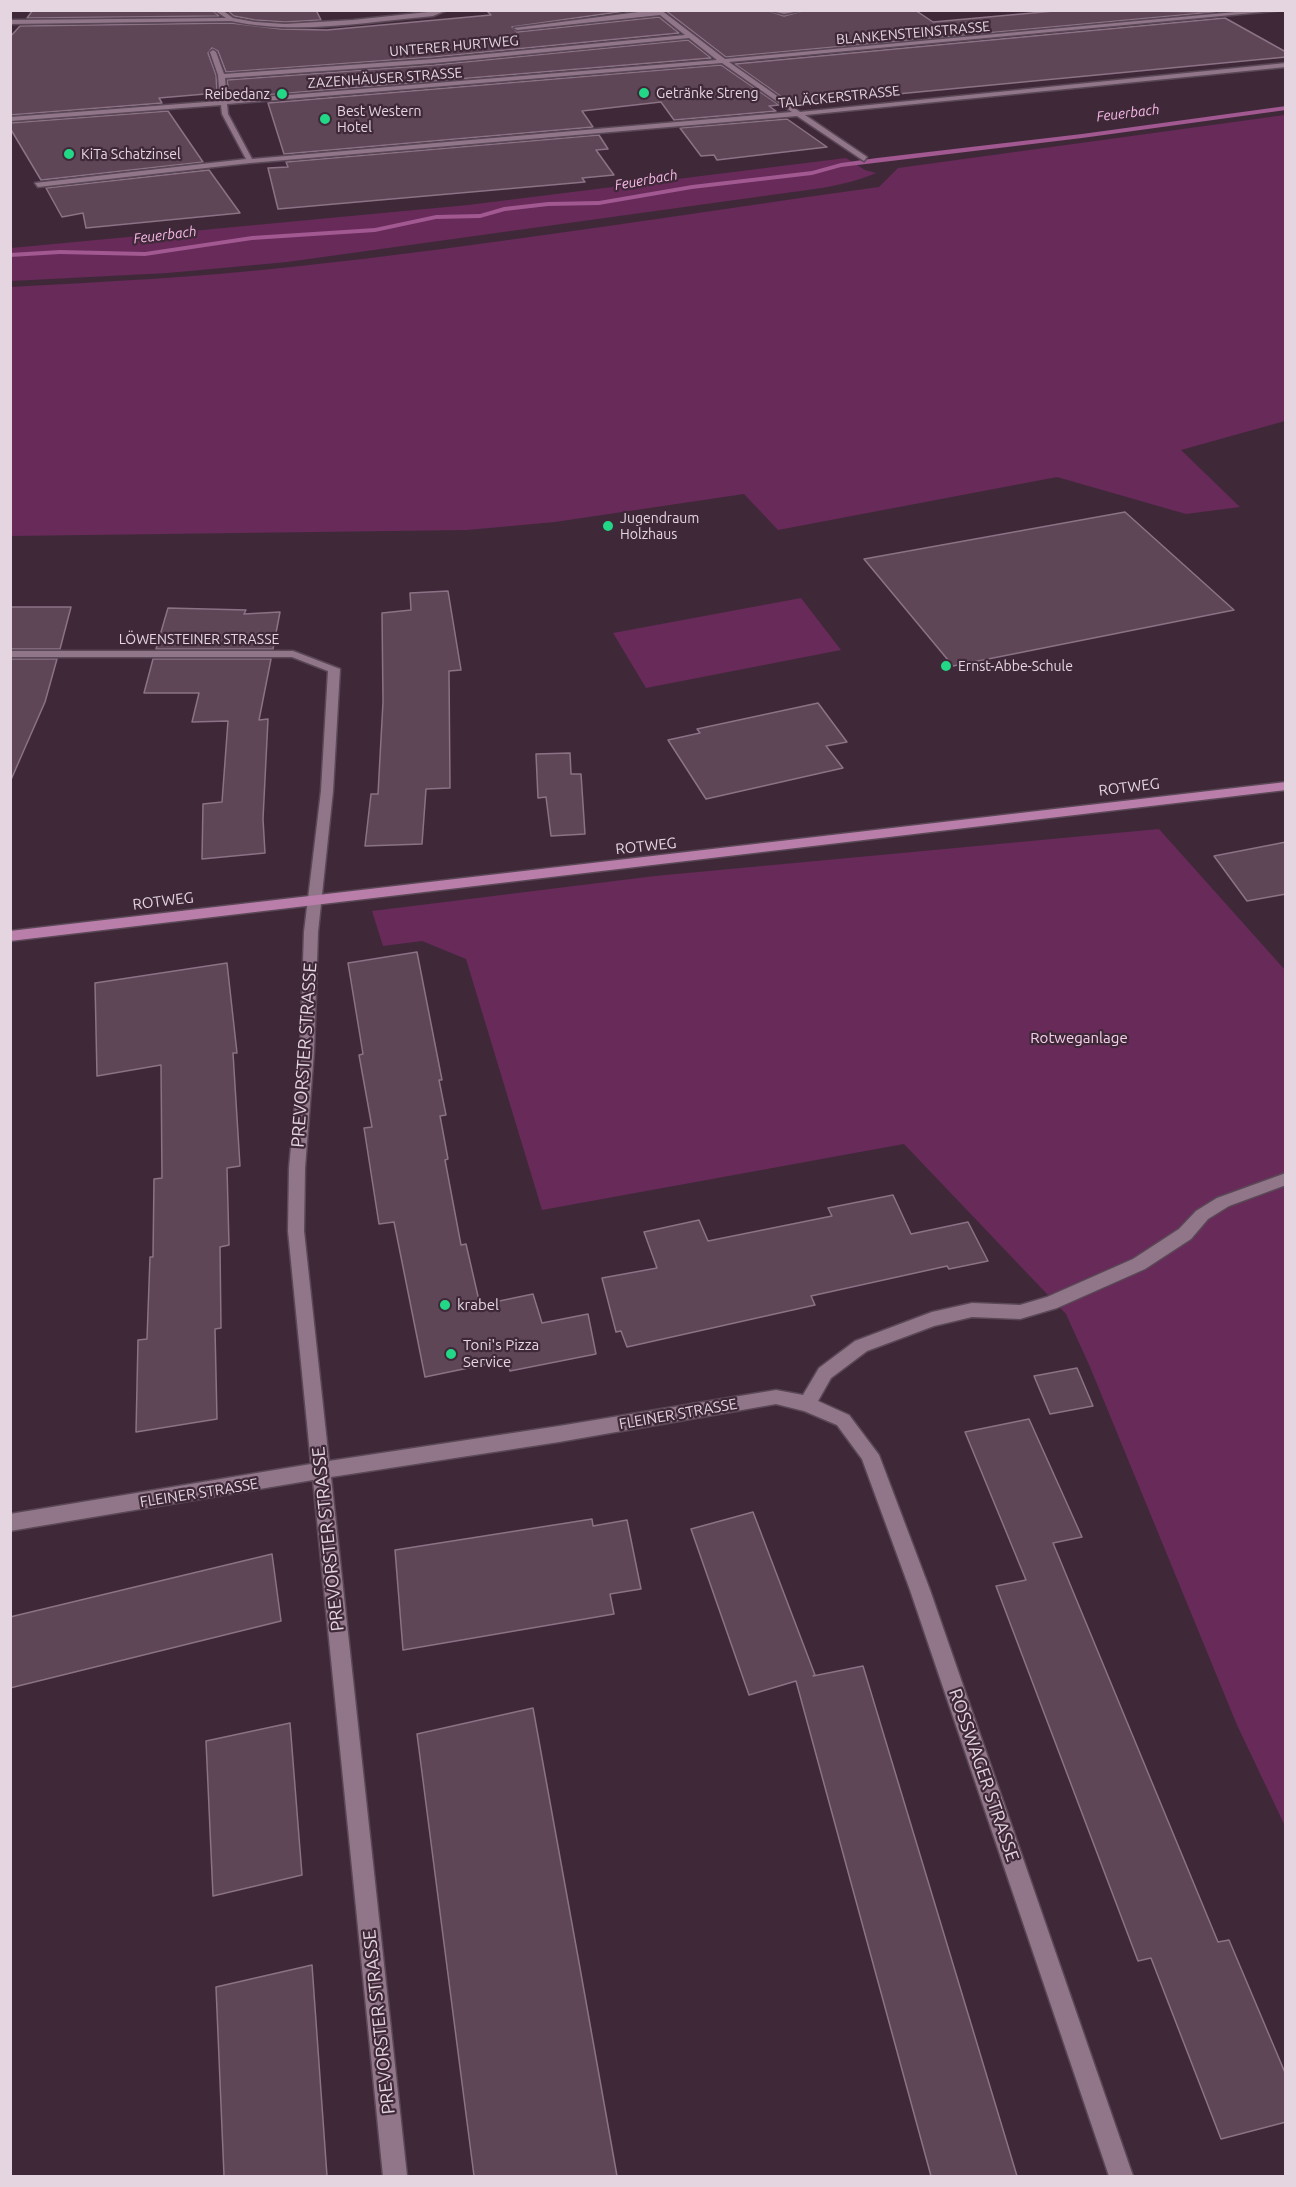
<!DOCTYPE html>
<html>
<head>
<meta charset="utf-8">
<style>
	body { margin:0 }
	#map { position:relative; width:1296px; height:2187px; overflow:hidden; background:#3f2939; font-family:Ubuntu,sans-serif }
	canvas { display:block }
	.frame { position:absolute; inset:0; border:12px solid #e4d5e0; pointer-events:none }
</style>
</head>
<body>
<div id="map">
<canvas width="1296" height="2187"></canvas>
<div class="frame"></div>
</div>
<script>
const ctx = document.querySelector('canvas').getContext('2d');
ctx.lineJoin = 'round';
function paint(path, color) { ctx.fillStyle = color; ctx.fill(path, 'evenodd'); }
function strokePath(path, color, width, dash) { ctx.strokeStyle = color; ctx.lineWidth = width; ctx.lineCap = dash ? 'butt' : 'round'; ctx.setLineDash(dash || []); ctx.stroke(path); }
function drawText(font, color, halo, rows, align = 'center') {
  ctx.font = font + ' Ubuntu,sans-serif'; ctx.lineWidth = 4.5; ctx.setLineDash([]); ctx.textBaseline = 'middle'; ctx.strokeStyle = halo; ctx.fillStyle = color; for (const [text, x, y, turn = 0] of rows) {
    ctx.save(); ctx.translate(x, y); ctx.rotate((+turn || 0) * Math.PI / 180); ctx.textAlign = isNaN(turn) ? turn : align; if (halo) ctx.strokeText(text, 0, 0); ctx.fillText(text, 0, 0); ctx.restore();
  }
}
const green = new Path2D(`
	M 1285,115 L 1285,421 L 1181,450 L 1240,507 L 1186,514 L 1057,477 L 778,530 L 744,494 L 555,522 L 467,530 L 11,536 L 11,287 C 104,282 198,277 291,267 C 488,246 683,214 879,187 L 898,168 Z
	M 846,158 L 865,170 L 876,173 C 844,187 806,190 771,195 L 287,262 L 168,273 L 11,281 L 11,248 L 468,205 Z
	M 801,598 L 841,650 L 646,688 L 613,633 Z
	M 1159,829 L 1285,970 L 1285,1826 L 1237,1725 L 1090,1367 L 1066,1314 L 904,1144 L 542,1210 L 466,959 L 422,941 L 383,946 L 372,911 L 655,876 Z`);
const stream = new Path2D(`
	M 1286,106 L 1286,110 L 1082,138 L 841,167 L 812,175 L 692,189 L 599,205 L 548,206 L 505,211 L 480,218 L 436,219 L 375,232 L 252,240 L 145,256 L 60,254 L 10,257 L 10,253 L 60,250 L 145,252 L 252,236 L 375,228 L 436,215 L 480,214 L 504,207 L 548,202 L 599,201 L 692,185 L 812,171 L 841,163 L 877,158 L 1082,134 Z`);
const building = new Path2D(`
	M 33,10 L 212,10 L 219,16 L 27,18 Z
	M 227,10 L 316,10 L 321,20 L 285,22 L 255,20 L 234,16 Z
	M 486,10 L 632,10 L 512,27 L 517,32 L 659,17 L 679,33 L 434,57 L 226,72 L 218,51 L 212,48 L 208,53 L 216,75 L 217,93 L 159,98 L 162,103 L 10,115 L 10,37 L 20,26 L 231,23 L 281,29 L 327,30 L 491,15 Z
	M 665,10 L 766,10 L 784,16 L 806,10 L 915,10 L 933,22 L 1065,10 L 1215,12 L 726,57 Z
	M 1225,18 L 1286,52 L 1286,57 L 792,104 L 735,64 Z
	M 688,40 L 711,58 L 265,95 L 264,90 L 229,92 L 227,80 L 434,65 Z
	M 721,65 L 779,105 L 769,106 L 776,111 L 674,120 L 661,102 L 582,111 L 593,127 L 284,154 L 268,103 Z
	M 168,111 L 203,162 L 41,180 L 10,128 L 10,123 Z
	M 787,119 L 827,147 L 717,160 L 714,155 L 701,156 L 680,128 Z
	M 599,135 L 608,149 L 596,150 L 614,175 L 582,178 L 585,182 L 278,209 L 268,168 L 288,167 L 286,162 Z
	M 209,170 L 240,213 L 86,228 L 83,213 L 62,217 L 46,188 Z
	M 1125,512 L 1234,610 L 953,666 L 864,559 Z
	M 448,591 L 461,670 L 449,671 L 450,788 L 426,789 L 422,844 L 365,846 L 371,794 L 378,794 L 383,702 L 382,613 L 411,610 L 410,593 Z
	M 10,607 L 71,607 L 60,649 L 10,649 Z
	M 168,608 L 246,610 L 244,614 L 280,612 L 273,649 L 156,649 Z
	M 10,659 L 57,659 L 45,702 L 10,782 Z
	M 153,659 L 271,659 L 259,720 L 268,719 L 263,819 L 265,853 L 202,859 L 203,804 L 222,802 L 228,721 L 192,722 L 199,693 L 144,693 Z
	M 818,703 L 847,742 L 826,746 L 843,768 L 706,799 L 668,740 L 700,733 L 697,729 Z
	M 570,753 L 571,774 L 581,774 L 585,834 L 551,836 L 546,797 L 538,798 L 536,754 Z
	M 1286,842 L 1286,894 L 1247,901 L 1214,856 Z
	M 417,952 L 442,1080 L 439,1080 L 446,1115 L 440,1116 L 448,1159 L 445,1160 L 461,1245 L 466,1244 L 480,1305 L 533,1294 L 542,1323 L 588,1314 L 596,1354 L 510,1371 L 507,1360 L 425,1377 L 394,1222 L 379,1224 L 364,1128 L 372,1127 L 359,1055 L 363,1054 L 348,963 Z
	M 227,963 L 237,1053 L 233,1053 L 240,1166 L 227,1168 L 229,1245 L 220,1247 L 221,1328 L 215,1329 L 217,1419 L 136,1432 L 138,1340 L 147,1339 L 150,1257 L 153,1257 L 154,1179 L 162,1178 L 161,1065 L 97,1076 L 95,983 Z
	M 893,1195 L 911,1234 L 968,1222 L 988,1261 L 949,1269 L 947,1266 L 811,1296 L 815,1305 L 627,1347 L 621,1331 L 616,1332 L 602,1278 L 657,1268 L 644,1232 L 699,1220 L 708,1241 L 832,1216 L 828,1208 Z
	M 1077,1368 L 1093,1406 L 1050,1414 L 1034,1376 Z
	M 1029,1419 L 1082,1537 L 1053,1543 L 1218,1942 L 1229,1940 L 1286,2075 L 1286,2122 L 1221,2139 L 1151,1958 L 1138,1961 L 996,1586 L 1026,1580 L 965,1432 Z
	M 753,1512 L 815,1675 L 813,1676 L 863,1666 L 1017,2176 L 931,2176 L 796,1681 L 749,1695 L 691,1529 Z
	M 592,1519 L 593,1526 L 627,1520 L 641,1589 L 610,1594 L 614,1614 L 403,1650 L 395,1550 Z
	M 272,1554 L 281,1621 L 10,1688 L 10,1617 Z
	M 533,1708 L 580,1968 L 617,2176 L 474,2176 L 417,1734 Z
	M 290,1723 L 302,1875 L 213,1896 L 206,1741 Z
	M 312,1965 L 327,2176 L 224,2176 L 216,1987 Z`);
const minor = new Path2D(`
	M 214,10 L 222,10 L 233,18 L 255,22 L 285,24 L 353,20 L 447,10 L 433,16 C 366,22 297,35 231,21 L 10,24 L 10,20 L 226,18 Z
	M 654,10 L 661,10 L 725,59 L 1257,10 L 1285,10 L 729,62 L 800,112 L 1286,63 L 1286,67 L 805,115 L 867,157 L 864,161 L 797,116 L 250,163 L 38,187 L 35,183 L 246,159 L 222,114 L 221,105 L 10,121 L 10,117 L 220,101 L 218,75 L 210,52 L 213,50 L 216,52 L 224,74 L 434,59 L 685,35 L 660,15 L 517,30 L 514,28 ZM 689,38 L 717,60 L 227,100 L 225,78 L 434,63 ZM 722,63 L 792,112 L 252,159 L 228,114 L 227,104 Z
	M 768,10 L 804,10 L 784,14 Z
	M 10,651 L 293,651 L 340,669 L 333,791 L 318,932 L 314,1051 L 305,1168 L 304,1231 L 329,1461 L 559,1426 L 776,1390 L 803,1395 L 819,1368 L 855,1341 L 932,1312 L 972,1303 L 1020,1305 L 1047,1297 L 1133,1259 L 1179,1229 L 1196,1211 L 1217,1198 L 1286,1173 L 1286,1185 L 1229,1206 L 1208,1219 L 1191,1239 L 1145,1269 L 1057,1308 L 1020,1319 L 972,1317 L 934,1326 L 867,1351 L 831,1378 L 818,1401 L 849,1415 L 879,1455 L 930,1590 L 1133,2176 L 1109,2176 L 910,1590 L 862,1459 L 837,1425 L 804,1411 L 776,1404 L 559,1442 L 331,1477 L 407,2176 L 383,2176 L 313,1480 L 10,1531 L 10,1514 L 311,1464 L 288,1231 L 289,1168 L 300,1051 L 304,932 L 321,791 L 328,671 L 292,657 L 10,657 Z`);
const major = new Path2D(`
	M 1286,782 L 1286,790 L 10,941 L 10,931 Z`);
const markers = [
	[644,93,6,"#22d887"],
	[282,94,6,"#22d887"],
	[325,119,6,"#22d887"],
	[69,154,6,"#22d887"],
	[608,526,6,"#22d887"],
	[946,666,6,"#22d887"],
	[445,1305,6,"#22d887"],
	[451,1354,6,"#22d887"]
];
const farStreetnames = [
	["BLANKENSTEINSTRASSE",913,33,-5],
	["UNTERER HURTWEG",454,46,-5],
	["ZAZENHÄUSER STRASSE",385,78,-4],
	["TALÄCKERSTRASSE",839,97,-6],
	["LÖWENSTEINER STRASSE",199,639]
];
const farPoinames = [
	["Getränke Streng",656,93],
	["Reibedanz",270,94,"right"],
	["Best Western",337,111],
	["Hotel",337,127],
	["KiTa Schatzinsel",81,154],
	["Jugendraum",620,518],
	["Holzhaus",620,534],
	["Ernst-Abbe-Schule",958,666]
];
const farWaternames = [
	["Feuerbach",1128,113,-7],
	["Feuerbach",646,180,-10],
	["Feuerbach",165,235,-7]
];
const streetNames = [
	["ROTWEG",1129,787,-7],
	["ROTWEG",646,846,-6],
	["ROTWEG",163,901,-7],
	["FLEINER STRASSE",678,1414,-10],
	["FLEINER STRASSE",199,1493,-9]
];
const parkNames = [
	["Rotweganlage",1079,1038]
];
const poiNames = [
	["krabel",457,1305],
	["Toni's Pizza",463,1345],
	["Service",463,1362]
];
const nearStreetnames = [
	["PREVORSTER STRASSE",304,1055,-86],
	["PREVORSTER STRASSE",328,1539,-96],
	["ROSSWAGER STRASSE",984,1775,71],
	["PREVORSTER STRASSE",379,2022,-96]
];
paint(green, '#672a59');
paint(stream, '#a25890');
paint(building, '#5e4657');
strokePath(building, '#8c7285', 1.5);
strokePath(minor, '#5a4856', 3);
strokePath(major, '#5a4856', 3);
paint(minor, '#917689');
paint(major, '#ba7eab');
for (const [x, y, r, color] of markers) { const dot = new Path2D(); dot.arc(x, y, r, 0, 2 * Math.PI); ctx.fillStyle = color; ctx.fill(dot); strokePath(dot, '#3f2939', 2); }
drawText('14px', '#e4d5e0', '#3f2939', farStreetnames);
drawText('14px', '#e4d5e0', '#3f2939', farPoinames, 'left');
drawText('italic 14px', '#f7b9e6', '#3f2939', farWaternames);
drawText('15px', '#e4d5e0', '#3f2939', streetNames);
drawText('15px', '#f9d0ed', '#3f2939', parkNames);
drawText('15px', '#e4d5e0', '#3f2939', poiNames, 'left');
drawText('18px', '#e4d5e0', '#3f2939', nearStreetnames);
</script>
</body>
</html>
